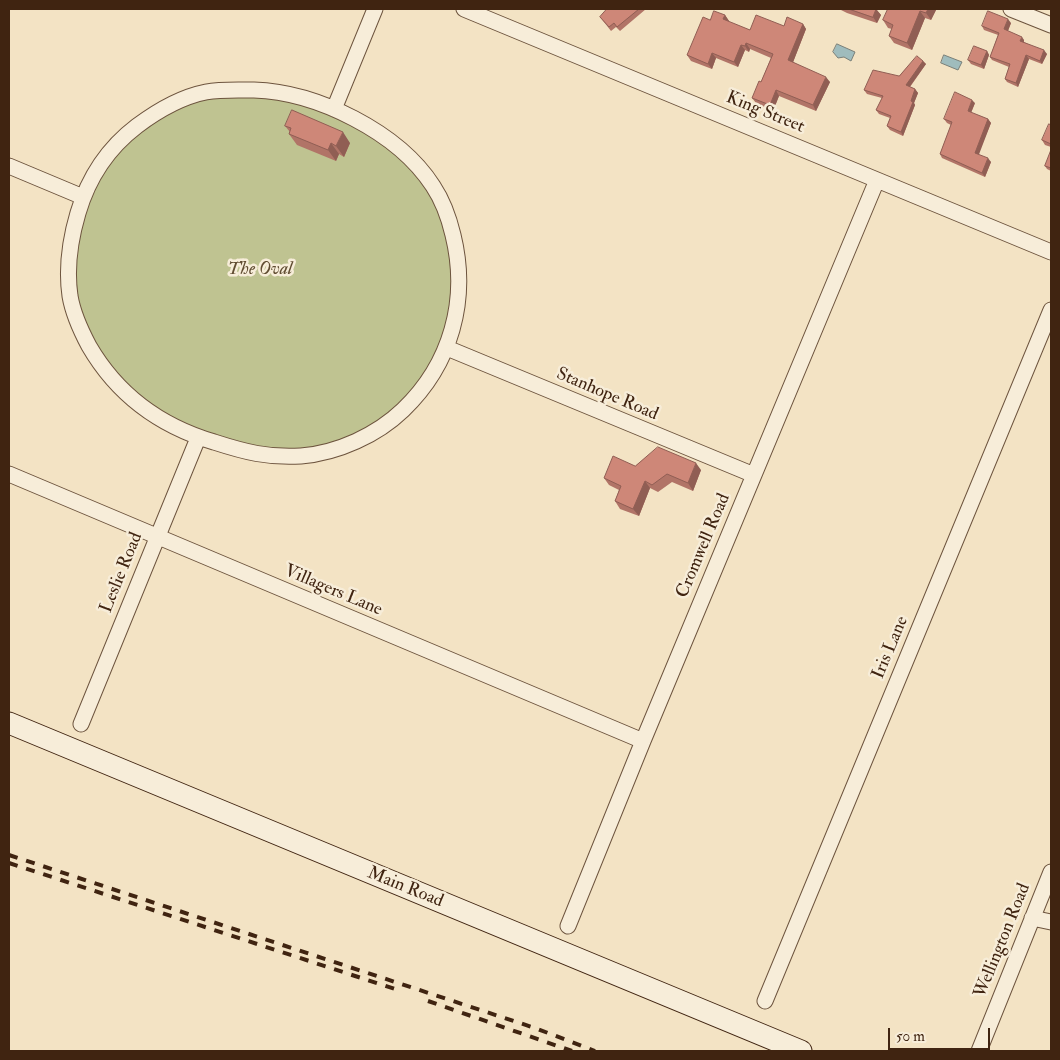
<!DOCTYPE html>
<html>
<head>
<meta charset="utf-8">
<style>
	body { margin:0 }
	#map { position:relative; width:1060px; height:1060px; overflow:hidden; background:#f3e3c4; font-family:"IM FELL Double Pica",serif }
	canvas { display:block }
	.frame { position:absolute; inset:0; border:10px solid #402411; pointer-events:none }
	.scale { position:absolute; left:888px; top:1028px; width:102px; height:22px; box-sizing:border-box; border:2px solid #402411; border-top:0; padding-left:6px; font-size:15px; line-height:18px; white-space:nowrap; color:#402411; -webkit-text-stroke:4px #f7edd9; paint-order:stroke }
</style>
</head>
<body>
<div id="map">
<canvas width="1060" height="1060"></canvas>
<div class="frame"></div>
<div class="scale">50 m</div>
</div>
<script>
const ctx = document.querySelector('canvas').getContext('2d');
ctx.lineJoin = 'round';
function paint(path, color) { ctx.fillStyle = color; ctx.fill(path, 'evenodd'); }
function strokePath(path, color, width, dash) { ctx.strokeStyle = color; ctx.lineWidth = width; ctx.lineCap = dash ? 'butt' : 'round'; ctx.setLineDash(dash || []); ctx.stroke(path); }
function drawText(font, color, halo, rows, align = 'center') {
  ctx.font = font + ' "IM FELL Double Pica",serif'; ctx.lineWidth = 5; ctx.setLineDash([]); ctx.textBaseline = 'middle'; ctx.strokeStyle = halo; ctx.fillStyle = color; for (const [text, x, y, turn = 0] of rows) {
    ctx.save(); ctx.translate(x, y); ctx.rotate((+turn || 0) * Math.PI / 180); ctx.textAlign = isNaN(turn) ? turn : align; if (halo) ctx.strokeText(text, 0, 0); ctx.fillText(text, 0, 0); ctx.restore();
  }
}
const green = new Path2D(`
	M 265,90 L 362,123 L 434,186 L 455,263 L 453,304 L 441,346 L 418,384 L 385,416 L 353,437 L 309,450 L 272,450 L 194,435 L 115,381 L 71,299 L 70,246 L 100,161 L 161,107 Z`);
const water = new Path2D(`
	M 837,44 L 855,52 L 851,61 L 844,57 L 838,58 L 833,52 Z
	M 944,55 L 962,62 L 958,70 L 941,63 Z`);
const street = new Path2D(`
	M 464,9 L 1051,252
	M 1011,9 L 1051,25
	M 254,90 C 317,92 398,132 433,186 C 443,201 449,218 453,235 C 469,300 451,364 403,410 C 377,435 338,453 301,456 C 268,458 245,452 214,442 C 160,426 118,396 89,346 C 81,331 73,314 70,296 C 66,268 70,240 78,213 C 88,179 108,148 137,126 C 157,111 181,97 206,92 C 221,89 238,90 254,90 Z
	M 334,109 L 375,9
	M 9,166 L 83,197
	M 447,348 L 754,475
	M 9,474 L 643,741
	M 81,724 L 198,438
	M 1032,918 L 1051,922
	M 568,926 L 643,741 L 877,180
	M 765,1001 L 1051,310
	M 979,1051 L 1051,872`);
const secondary = new Path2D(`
	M 9,723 L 801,1051`);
const rail = new Path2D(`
	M 9,855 L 535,1028 L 595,1051
	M 9,863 L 398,990
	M 428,1001 L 572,1051`);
const wall = new Path2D(`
	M 607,9 L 646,9 L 620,31 L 616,27 L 611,31 L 600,17 Z
	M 839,9 L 876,9 L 881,15 L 877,23 L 847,13 Z
	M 888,9 L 936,10 L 931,20 L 925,18 L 912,50 L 894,43 L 889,36 L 892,29 L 888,28 L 883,20 Z
	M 725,15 L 729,21 L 728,22 L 750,30 L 803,24 L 806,29 L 793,62 L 830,82 L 816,111 L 779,96 L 773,111 L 756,103 L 752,98 L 761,82 L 771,58 L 750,49 L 749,52 L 745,50 L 738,67 L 716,58 L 712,69 L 691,61 L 687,55 Z
	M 1011,23 L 1008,31 L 1024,40 L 1024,42 L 1047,54 L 1042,64 L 1029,59 L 1018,87 L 1007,82 L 1005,79 L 1009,67 L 992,60 L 990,57 L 998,35 L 984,30 L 982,26 Z
	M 987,51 L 989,55 L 984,69 L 971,64 L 968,60 Z
	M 923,61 L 926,64 L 910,87 L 915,89 L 918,93 L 914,103 L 915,105 L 903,136 L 890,130 L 887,126 L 890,118 L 879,114 L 876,110 L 882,98 L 867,94 L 864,90 L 899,76 Z
	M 975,103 L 971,113 L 988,119 L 991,123 L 978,154 L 991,162 L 985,177 L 942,158 L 940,154 L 951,125 L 947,123 L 944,119 Z
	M 1051,125 L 1051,147 L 1045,145 L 1042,140 Z
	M 285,126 L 350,143 L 344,157 L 339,154 L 336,161 L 297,145 L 289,134 L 290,132 Z
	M 1051,150 L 1051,171 L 1047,169 L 1045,166 Z
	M 635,466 L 701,470 L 693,491 L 672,482 L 658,492 L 650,488 L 639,516 L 620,509 L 615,501 L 619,490 L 609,485 L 604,478 Z`);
const shadedWall = new Path2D(`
	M 876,9 L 881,15 L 877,23 L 873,17 Z
	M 928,9 L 935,9 L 936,10 L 931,20 L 926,13 Z
	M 920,11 L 925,18 L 912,50 L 907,43 Z
	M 725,15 L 729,21 L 727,25 L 723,19 Z
	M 1008,19 L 1011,23 L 1007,33 L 1004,29 Z
	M 803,24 L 806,29 L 792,65 L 788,60 Z
	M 1022,37 L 1024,40 L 1023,45 L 1020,41 Z
	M 746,43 L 750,49 L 749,52 L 745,46 Z
	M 741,45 L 745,50 L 738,67 L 734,62 Z
	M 1044,50 L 1047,54 L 1042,64 L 1040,61 Z
	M 987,51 L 989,55 L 984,69 L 981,65 Z
	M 712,53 L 716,58 L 712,69 L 708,64 Z
	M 1026,55 L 1029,59 L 1018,87 L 1016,83 Z
	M 923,61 L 926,64 L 908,89 L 906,85 Z
	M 826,77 L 830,82 L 816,111 L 813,105 Z
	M 915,89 L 918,93 L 914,103 L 915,105 L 903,136 L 901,132 Z
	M 776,90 L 779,96 L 773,111 L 770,105 Z
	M 972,100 L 975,103 L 970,115 L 968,111 Z
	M 988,119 L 991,123 L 978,157 L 975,153 Z
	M 343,132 L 350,143 L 344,157 L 336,146 Z
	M 331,143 L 339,154 L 336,161 L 328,150 Z
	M 988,158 L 991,162 L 985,177 L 982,173 Z
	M 696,463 L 701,470 L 693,491 L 688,483 Z
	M 645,481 L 650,488 L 639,516 L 633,509 Z`);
const building = new Path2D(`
	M 607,9 L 639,9 L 617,27 L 614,23 L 609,27 L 600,17 Z
	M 849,9 L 876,9 L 873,17 Z
	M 888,9 L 928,9 L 926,13 L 920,11 L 907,43 L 889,36 L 893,25 L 883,20 Z
	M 714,11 L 725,15 L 723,19 L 750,30 L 756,15 L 784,26 L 787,17 L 803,24 L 788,60 L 826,77 L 813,105 L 776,90 L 770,105 L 752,98 L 759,81 L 761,82 L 773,54 L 746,43 L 745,46 L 741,45 L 734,62 L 712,53 L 708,64 L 687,55 L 703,17 L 710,20 Z
	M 988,11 L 1008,19 L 1004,29 L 1022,37 L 1020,41 L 1044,50 L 1040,61 L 1026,55 L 1016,83 L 1005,79 L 1010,64 L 990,57 L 999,33 L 982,26 Z
	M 974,46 L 987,51 L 981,65 L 968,60 Z
	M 917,56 L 923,61 L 906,85 L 915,89 L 911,101 L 913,102 L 901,132 L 887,126 L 891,116 L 876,110 L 883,96 L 864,90 L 873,70 L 899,76 Z
	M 955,92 L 972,100 L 968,111 L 988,119 L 975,153 L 988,158 L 982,173 L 940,154 L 952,122 L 944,119 Z
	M 292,110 L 343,132 L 336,146 L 331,143 L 328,150 L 289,134 L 291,128 L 285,126 Z
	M 1049,124 L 1051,125 L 1051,144 L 1042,140 Z
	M 1051,150 L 1051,168 L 1045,166 Z
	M 658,447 L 696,463 L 688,483 L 667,474 L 652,485 L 645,481 L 633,509 L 615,501 L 621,486 L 604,478 L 613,456 L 635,466 Z`);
const streetNames = [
	["King Street",765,113,22],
	["Stanhope Road",607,395,23],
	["Cromwell Road",704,546,-67],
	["Leslie Road",122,573,-68],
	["Villagers Lane",333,591,23],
	["Iris Lane",891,648,-67],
	["Main Road",405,888,22],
	["Wellington Road",1003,941,-68]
];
const parkNames = [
	["The Oval",260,270]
];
paint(green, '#bfc391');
paint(water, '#9fbcbd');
strokePath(water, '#797f78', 1);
strokePath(street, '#6d543e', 17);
strokePath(secondary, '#402411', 23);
strokePath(street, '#f7edd9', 15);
strokePath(secondary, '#f7edd9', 21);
strokePath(rail, '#402411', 4, [9, 9]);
paint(wall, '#b17467');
paint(shadedWall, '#905e54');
paint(building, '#ce8778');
strokePath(building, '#905e54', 1);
drawText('18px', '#402411', '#f7edd9', streetNames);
drawText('italic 18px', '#604c31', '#f7edd9', parkNames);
</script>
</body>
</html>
